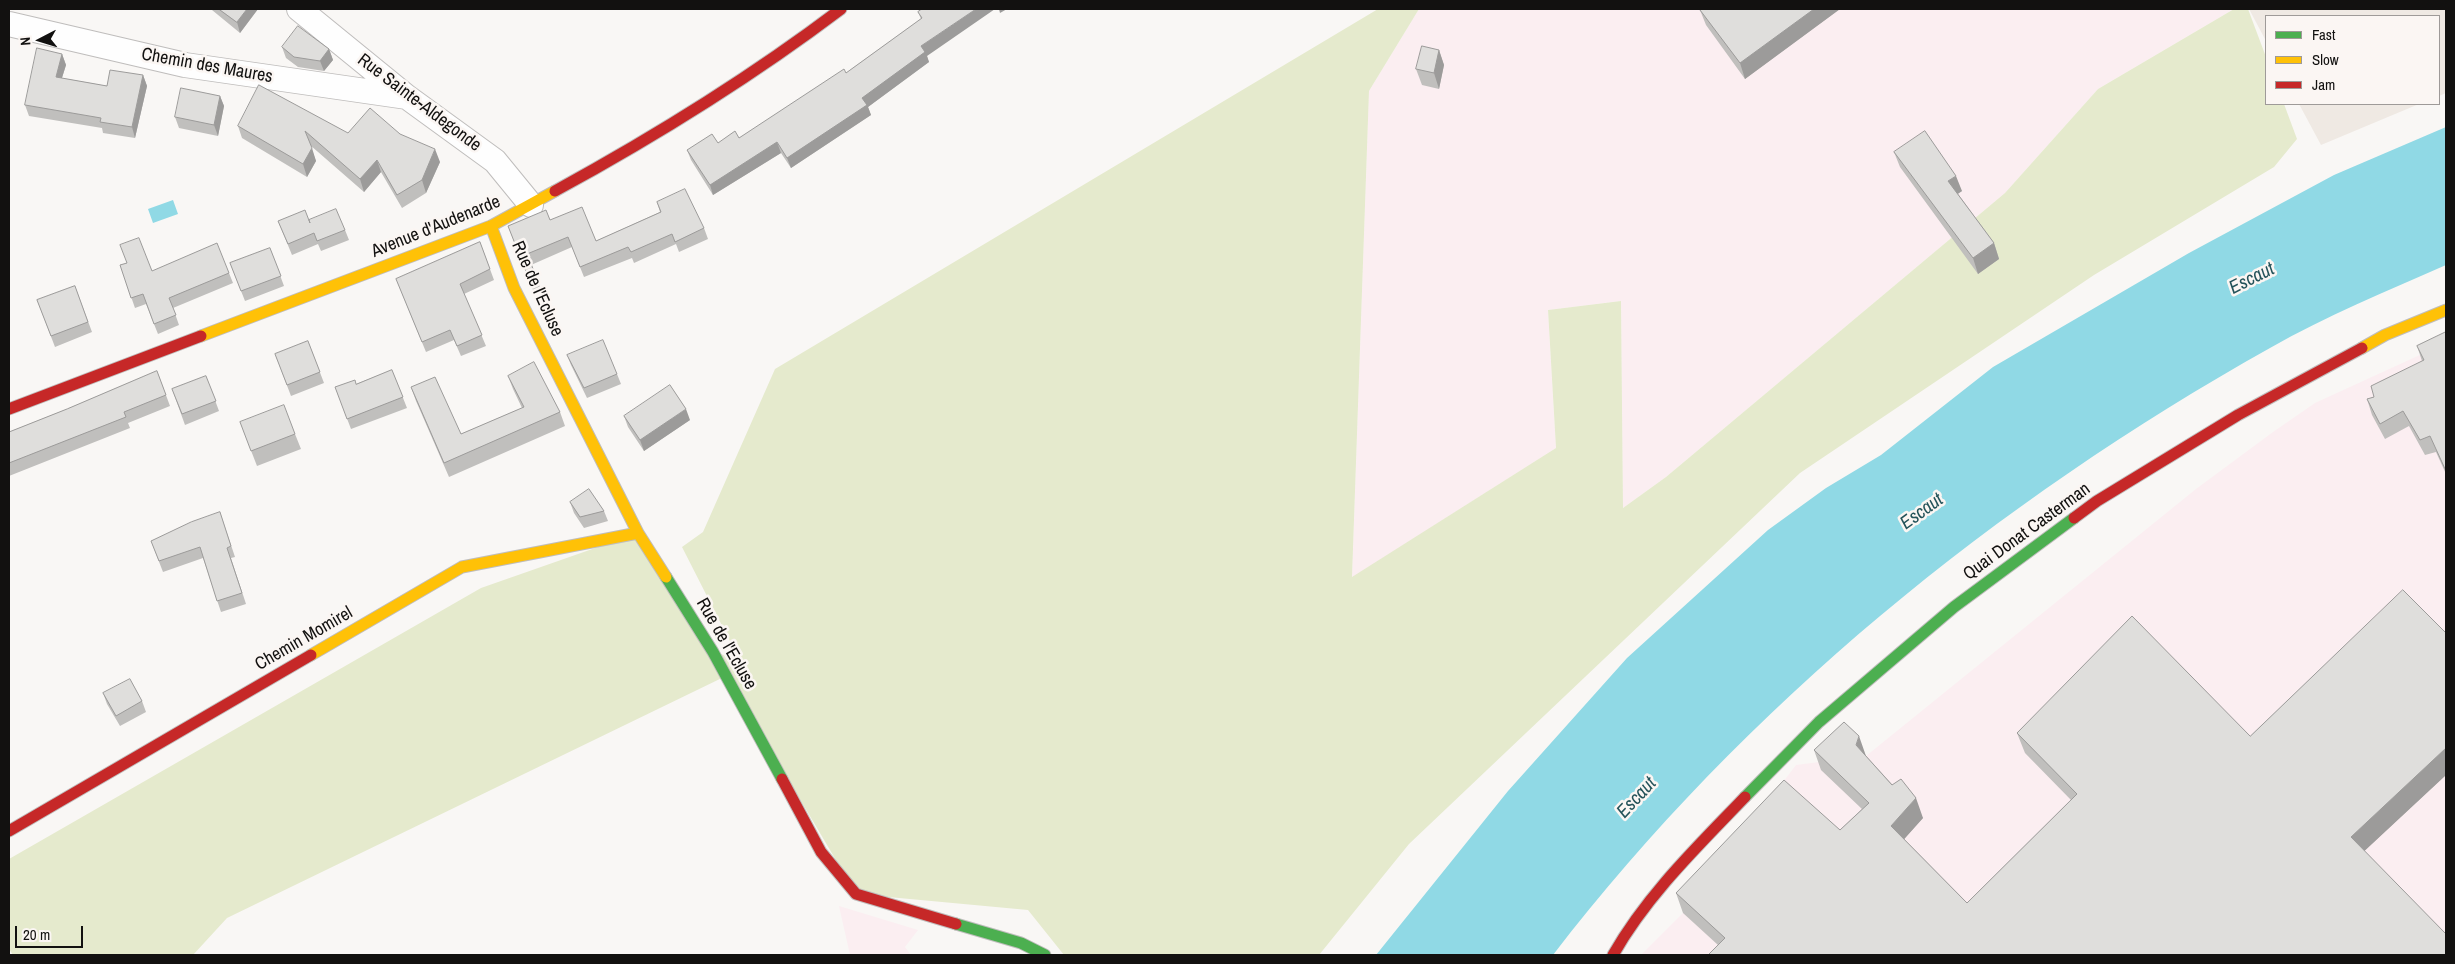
<!DOCTYPE html>
<html>
<head>
<meta charset="utf-8">
<style>
	body { margin:0 }
	#map { position:relative; width:2455px; height:964px; overflow:hidden; background:#f9f7f5; font-family:"Archivo Narrow",sans-serif }
	canvas { display:block }
	.frame { position:absolute; inset:0; border:10px solid #121110; pointer-events:none }
	.legend { position:absolute; left:2265px; top:15px; width:175px; height:90px; box-sizing:border-box; background:#fbf6f3; border:1px solid #9e9a98; margin:0; padding:6px 9px; list-style:none; font-size:15px; color:#121110 }
	.legend li { display:flex; align-items:center; gap:10px; height:25px }
	.legend b { width:25px; border:1px solid #9e9a98 }
	.north { position:absolute; left:15px; top:15px; width:50px; height:50px; -webkit-text-stroke:4px #fbf6f3; paint-order:stroke; rotate:265deg; font-size:14px; font-weight:700; line-height:20px; text-align:center; color:#121110 }
	.north::after { content:''; display:block; margin:auto; width:18px; height:22px; background:#121110; clip-path:polygon(50% 0,100% 100%,50% 72%,0 100%) }
	.scale { position:absolute; left:15px; top:926px; width:68px; height:22px; box-sizing:border-box; border:2px solid #121110; border-top:0; padding-left:6px; font-size:15px; line-height:18px; white-space:nowrap; color:#121110; -webkit-text-stroke:4px #fbf6f3; paint-order:stroke }
</style>
</head>
<body>
<div id="map">
<canvas width="2455" height="964"></canvas>
<div class="frame"></div>
<ul class="legend">
<li><b style="height:6px;background:#4caf50"></b>Fast</li>
<li><b style="height:6px;background:#ffc107"></b>Slow</li>
<li><b style="height:6px;background:#c62828"></b>Jam</li>
</ul>
<div class="north">N</div>
<div class="scale">20 m</div>
</div>
<script>
const ctx = document.querySelector('canvas').getContext('2d');
ctx.lineJoin = 'round';
function paint(path, color) { ctx.fillStyle = color; ctx.fill(path, 'evenodd'); }
function strokePath(path, color, width, dash) { ctx.strokeStyle = color; ctx.lineWidth = width; ctx.lineCap = dash ? 'butt' : 'round'; ctx.setLineDash(dash || []); ctx.stroke(path); }
function drawText(font, color, halo, rows, align = 'center') {
  ctx.font = font + ' "Archivo Narrow",sans-serif'; ctx.lineWidth = 5; ctx.setLineDash([]); ctx.textBaseline = 'middle'; ctx.strokeStyle = halo; ctx.fillStyle = color; for (const [text, x, y, turn = 0] of rows) {
    ctx.save(); ctx.translate(x, y); ctx.rotate((+turn || 0) * Math.PI / 180); ctx.textAlign = isNaN(turn) ? turn : align; if (halo) ctx.strokeText(text, 0, 0); ctx.fillText(text, 0, 0); ctx.restore();
  }
}
const built = new Path2D(`
	M 2249,9 L 2446,9 L 2446,93 L 2439,96 L 2439,16 L 2266,16 L 2266,41 Z
	M 2299,104 L 2419,104 L 2321,145 Z`);
const industrial = new Path2D(`
	M 1419,9 L 2234,9 L 2098,89 L 2005,193 L 1666,477 L 1623,508 L 1621,301 L 1548,310 L 1556,448 L 1352,578 L 1369,91 Z
	M 2446,343 L 2446,955 L 1641,955 L 1683,913 L 1796,765 L 1866,756 L 2196,489 L 2273,432 L 2315,403 Z
	M 839,906 L 918,930 L 905,947 L 911,955 L 850,955 Z`);
const green = new Path2D(`
	M 1378,9 L 1419,9 L 1369,91 L 1352,577 L 1556,448 L 1548,310 L 1621,301 L 1623,508 L 1666,477 L 2005,193 L 2098,89 L 2234,9 L 2248,9 L 2266,57 L 2266,104 L 2284,104 L 2297,139 L 2274,167 L 2094,275 L 1800,473 L 1409,844 L 1319,955 L 1064,955 L 1028,910 L 856,894 L 713,652 L 739,659 L 682,547 L 703,532 L 775,369 Z
	M 638,533 L 726,676 L 227,918 L 193,955 L 13,955 L 9,949 L 9,859 L 481,588 Z`);
const water = new Path2D(`
	M 2446,127 L 2446,265 C 2387,291 2326,316 2270,348 C 1995,502 1746,705 1553,955 L 1376,955 L 1508,791 L 1627,658 L 1768,530 L 1826,488 L 1881,455 L 1993,367 L 2189,253 L 2334,175 Z
	M 173,200 L 178,214 L 153,223 L 148,209 Z`);
const street = new Path2D(`
	M 299,9 L 407,97 L 495,161 L 531,205
	M 9,24 L 185,65 L 407,97`);
const fast = new Path2D(`
	M 666,577 L 713,652 L 782,779
	M 1745,797 L 1819,722 L 1954,607 L 2074,518
	M 956,924 L 1021,943 L 1045,955`);
const slow = new Path2D(`
	M 491,226 L 514,288 L 638,533 L 666,577
	M 201,336 L 491,226 L 555,191
	M 2362,348 L 2385,335 L 2446,310
	M 311,655 L 462,567 L 638,533`);
const jam = new Path2D(`
	M 555,191 C 654,137 751,77 841,9
	M 9,409 L 201,336
	M 2074,518 L 2097,501 L 2238,415 L 2362,348
	M 782,779 L 821,852 L 856,894 L 956,924
	M 9,831 L 311,655
	M 1613,955 C 1647,895 1698,846 1745,797`);
const wall = new Path2D(`
	M 211,9 L 258,9 L 240,33 L 212,10 Z
	M 922,9 L 927,56 L 929,62 L 868,107 L 871,115 L 791,168 L 781,153 L 713,195 L 691,160 L 687,150 L 739,138 L 846,73 L 921,19 L 918,12 Z
	M 1840,9 L 1745,79 L 1706,25 L 1700,10 Z
	M 282,47 L 329,49 L 333,60 L 324,71 L 298,67 L 286,58 Z
	M 1439,50 L 1444,65 L 1439,89 L 1422,85 L 1416,69 Z
	M 62,54 L 66,65 L 62,78 L 107,86 L 143,75 L 147,86 L 135,138 L 103,133 L 102,128 L 29,116 L 25,105 Z
	M 220,96 L 224,106 L 218,136 L 179,128 L 175,117 Z
	M 238,126 L 348,133 L 400,134 L 440,162 L 426,193 L 402,208 L 381,172 L 364,192 L 310,145 L 316,161 L 307,177 L 242,138 Z
	M 1894,152 L 1962,191 L 1958,194 L 1994,243 L 1999,259 L 1978,274 L 1900,167 Z
	M 657,202 L 704,228 L 708,239 L 679,252 L 676,244 L 634,263 L 632,258 L 584,277 L 572,247 L 531,265 L 540,287 L 533,290 L 508,226 L 550,220 L 596,241 L 660,212 Z
	M 278,221 L 310,223 L 345,230 L 349,240 L 321,251 L 318,244 L 292,255 Z
	M 480,242 L 494,280 L 464,294 L 486,346 L 461,356 L 454,340 L 426,352 L 396,279 Z
	M 270,248 L 284,286 L 245,301 L 230,263 Z
	M 127,263 L 152,271 L 229,273 L 233,283 L 173,308 L 179,325 L 158,334 L 146,304 L 135,308 L 120,265 Z
	M 75,286 L 92,332 L 55,347 L 37,300 Z
	M 2446,332 L 2446,474 L 2436,452 L 2425,455 L 2409,426 L 2385,439 L 2372,415 L 2367,399 L 2374,397 L 2422,361 L 2417,346 Z
	M 308,341 L 324,383 L 291,396 L 275,354 Z
	M 567,355 L 617,374 L 621,384 L 587,398 L 571,365 Z
	M 392,370 L 407,408 L 351,429 L 335,387 L 356,384 Z
	M 157,371 L 170,406 L 128,423 L 130,428 L 9,476 L 9,432 L 67,409 Z
	M 206,376 L 219,411 L 185,425 L 172,389 Z
	M 508,376 L 560,412 L 565,426 L 449,477 L 416,401 L 411,387 L 461,434 L 522,408 L 513,389 Z
	M 624,416 L 690,420 L 644,451 L 628,427 Z
	M 240,422 L 295,434 L 301,449 L 257,466 Z
	M 570,502 L 604,511 L 608,521 L 584,528 L 574,513 Z
	M 220,512 L 235,557 L 231,558 L 246,604 L 221,612 L 203,558 L 163,572 L 151,541 Z
	M 2446,633 L 2446,775 L 2364,851 L 1718,945 L 1683,913 L 1676,893 L 1840,830 L 1862,809 L 1821,770 L 1814,750 L 1866,756 L 1923,818 L 1904,839 L 1967,903 L 2071,800 L 2025,753 L 2017,733 L 2250,736 Z
	M 103,693 L 142,701 L 146,712 L 120,726 L 107,704 Z`);
const shadedWall = new Path2D(`
	M 247,9 L 258,9 L 240,33 L 237,22 Z
	M 976,9 L 995,9 L 927,56 L 929,62 L 868,107 L 871,115 L 791,168 L 787,158 L 862,98 L 921,46 Z
	M 999,9 L 1007,9 L 1000,13 Z
	M 1814,9 L 1840,9 L 1745,79 L 1740,63 Z
	M 329,49 L 333,60 L 324,71 L 320,61 Z
	M 1439,50 L 1444,65 L 1439,89 L 1434,73 Z
	M 62,54 L 66,65 L 59,87 L 56,77 Z
	M 143,75 L 147,86 L 135,138 L 132,127 Z
	M 220,96 L 224,106 L 218,136 L 214,125 Z
	M 777,142 L 781,153 L 713,195 L 710,185 Z
	M 312,148 L 316,161 L 307,177 L 303,164 Z
	M 435,149 L 440,162 L 426,193 L 422,180 Z
	M 377,160 L 381,172 L 364,192 L 360,179 Z
	M 1956,176 L 1962,191 L 1954,196 L 1948,181 Z
	M 1994,243 L 1999,259 L 1978,274 L 1973,258 Z
	M 686,409 L 690,420 L 644,451 L 640,440 Z
	M 1859,736 L 1866,756 L 1863,765 L 1856,745 Z
	M 2446,748 L 2446,775 L 2358,857 L 2351,837 Z
	M 1916,798 L 1923,818 L 1898,846 L 1891,826 Z`);
const building = new Path2D(`
	M 219,9 L 247,9 L 237,22 Z
	M 922,9 L 976,9 L 921,46 L 925,52 L 862,98 L 867,105 L 787,158 L 777,142 L 710,185 L 687,150 L 712,134 L 718,143 L 735,131 L 739,138 L 844,69 L 846,73 L 922,18 L 918,12 Z
	M 1702,9 L 1814,9 L 1740,63 L 1700,10 Z
	M 298,26 L 329,49 L 320,61 L 294,57 L 282,47 Z
	M 1422,46 L 1439,50 L 1434,73 L 1416,69 Z
	M 37,48 L 62,54 L 56,77 L 107,86 L 110,70 L 143,75 L 132,127 L 100,122 L 101,118 L 25,105 Z
	M 259,85 L 348,133 L 370,108 L 400,134 L 435,149 L 422,180 L 397,195 L 377,160 L 360,179 L 305,131 L 312,148 L 303,164 L 238,126 Z
	M 181,88 L 220,96 L 214,125 L 175,117 Z
	M 1925,131 L 1956,176 L 1948,181 L 1994,243 L 1973,258 L 1894,152 Z
	M 685,189 L 704,228 L 675,242 L 672,234 L 631,252 L 628,247 L 580,267 L 568,237 L 527,254 L 536,276 L 529,279 L 508,226 L 546,210 L 550,220 L 582,207 L 596,241 L 661,212 L 657,202 Z
	M 336,209 L 345,230 L 317,241 L 314,233 L 288,244 L 278,221 L 305,210 L 310,223 L 309,220 Z
	M 139,238 L 152,271 L 217,243 L 229,273 L 169,298 L 176,315 L 154,324 L 143,294 L 131,298 L 120,265 L 127,263 L 120,245 Z
	M 480,242 L 490,269 L 460,284 L 482,335 L 457,346 L 450,330 L 422,342 L 396,279 Z
	M 270,248 L 281,276 L 241,291 L 230,263 Z
	M 75,286 L 88,322 L 51,336 L 37,300 Z
	M 2446,332 L 2446,471 L 2430,436 L 2420,440 L 2403,411 L 2380,424 L 2367,399 L 2374,397 L 2371,386 L 2424,360 L 2417,346 Z
	M 603,340 L 617,374 L 584,388 L 567,355 Z
	M 308,341 L 320,372 L 287,385 L 275,354 Z
	M 534,362 L 560,412 L 444,463 L 411,387 L 435,377 L 461,434 L 524,407 L 508,376 Z
	M 392,370 L 403,397 L 347,419 L 335,387 L 355,380 L 356,384 Z
	M 157,371 L 166,395 L 124,412 L 126,417 L 9,463 L 9,432 L 67,409 Z
	M 206,376 L 216,401 L 182,414 L 172,389 Z
	M 670,385 L 686,409 L 640,440 L 624,416 Z
	M 284,405 L 295,434 L 251,451 L 240,422 Z
	M 589,489 L 604,511 L 580,517 L 570,502 Z
	M 220,512 L 231,546 L 227,548 L 242,593 L 217,601 L 200,547 L 159,561 L 151,541 L 191,522 Z
	M 2403,590 L 2446,633 L 2446,748 L 2351,837 L 2446,934 L 2446,955 L 1708,955 L 1725,938 L 1676,893 L 1784,780 L 1840,830 L 1869,803 L 1814,750 L 1844,722 L 1859,736 L 1856,745 L 1892,785 L 1901,779 L 1916,798 L 1891,826 L 1967,903 L 2077,794 L 2017,733 L 2132,616 L 2250,736 Z
	M 130,679 L 142,701 L 116,716 L 103,693 Z`);
const streetNames = [
	["Chemin des Maures",207,66,10],
	["Rue Sainte-Aldegonde",419,103,37],
	["Avenue d'Audenarde",436,227,-22],
	["Rue de l'Ecluse",537,289,66],
	["Quai Donat Casterman",2027,532,-36],
	["Chemin Momirel",304,639,-30],
	["Rue de l'Ecluse",726,644,60]
];
const waterNames = [
	["Escaut",2252,279,-27],
	["Escaut",1922,512,-36],
	["Escaut",1637,798,-47]
];
paint(built, '#efe9e3');
paint(industrial, '#fbeef1');
paint(green, '#e5eacd');
paint(water, '#90d9e5');
strokePath(street, '#bfbdbc', 26);
strokePath(fast, '#bfbdbc', 13);
strokePath(slow, '#bfbdbc', 13);
strokePath(jam, '#bfbdbc', 13);
strokePath(street, '#fefefe', 24);
strokePath(fast, '#4caf50', 11);
strokePath(slow, '#ffc107', 11);
strokePath(jam, '#c62828', 11);
paint(wall, '#c0bfbd');
paint(shadedWall, '#9c9b9a');
paint(building, '#dfdedc');
strokePath(building, '#9c9b9a', 1);
drawText('18px', '#121110', '#fbf6f3', streetNames);
drawText('italic 19px', '#24535a', '#fbf6f3', waterNames);
</script>
</body>
</html>
